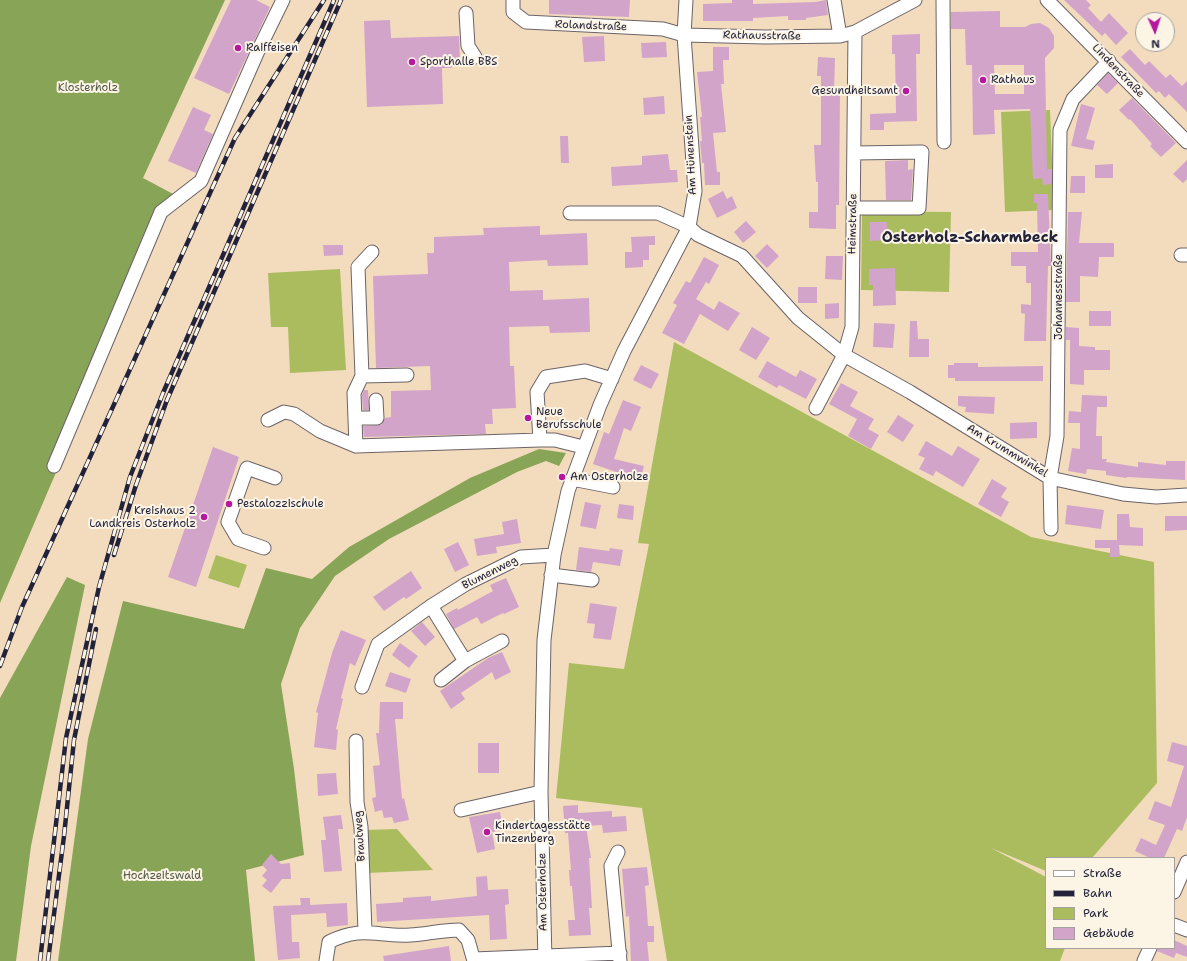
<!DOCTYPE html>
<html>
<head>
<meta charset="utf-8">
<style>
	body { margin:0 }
	#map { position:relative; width:1187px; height:961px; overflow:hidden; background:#f3dcbd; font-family:"Shantell Sans",sans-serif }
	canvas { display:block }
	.legend { position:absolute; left:1045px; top:857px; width:130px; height:92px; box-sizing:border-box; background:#fcf5e5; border:1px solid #a5a1a1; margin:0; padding:5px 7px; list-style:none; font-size:12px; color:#22223b }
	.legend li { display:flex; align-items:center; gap:8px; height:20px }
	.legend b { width:20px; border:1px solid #a5a1a1 }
	.north { position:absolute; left:1135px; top:12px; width:40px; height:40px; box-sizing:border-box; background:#fcf5e5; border:1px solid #a5a1a1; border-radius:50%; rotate:177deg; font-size:11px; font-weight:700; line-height:16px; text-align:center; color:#22223b }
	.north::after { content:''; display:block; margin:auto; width:14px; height:18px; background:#b5179e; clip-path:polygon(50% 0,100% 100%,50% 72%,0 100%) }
</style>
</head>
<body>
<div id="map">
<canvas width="1187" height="961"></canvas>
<ul class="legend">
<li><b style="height:5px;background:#fff"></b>Straße</li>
<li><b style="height:5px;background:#22223b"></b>Bahn</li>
<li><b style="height:11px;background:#abbc5f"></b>Park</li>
<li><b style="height:11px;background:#d2a4ca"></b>Gebäude</li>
</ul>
<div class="north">N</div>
</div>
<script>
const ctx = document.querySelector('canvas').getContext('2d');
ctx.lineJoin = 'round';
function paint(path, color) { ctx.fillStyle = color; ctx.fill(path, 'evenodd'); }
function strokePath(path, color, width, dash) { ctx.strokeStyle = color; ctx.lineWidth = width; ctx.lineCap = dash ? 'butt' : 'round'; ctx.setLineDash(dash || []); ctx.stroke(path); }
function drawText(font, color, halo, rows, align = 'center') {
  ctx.font = font + ' "Shantell Sans",sans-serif'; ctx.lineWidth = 4; ctx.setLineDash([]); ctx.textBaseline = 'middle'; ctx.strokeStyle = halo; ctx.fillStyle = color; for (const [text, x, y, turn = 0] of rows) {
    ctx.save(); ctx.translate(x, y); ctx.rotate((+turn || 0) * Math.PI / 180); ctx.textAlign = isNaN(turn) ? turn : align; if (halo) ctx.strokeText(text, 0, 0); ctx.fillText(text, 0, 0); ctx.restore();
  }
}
const green = new Path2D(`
	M 1050,110 L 1054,210 L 1005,212 L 1001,112 Z
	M 862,211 L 951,212 L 949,292 L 861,290 Z
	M 340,269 L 346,370 L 290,373 L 288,327 L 271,327 L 268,273 Z
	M 674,342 L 1031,537 L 1154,562 L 1157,783 L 1092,858 L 1046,858 L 1046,871 L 991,848 L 1046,877 L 1046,948 L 1065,948 L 1060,961 L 667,961 L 642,808 L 556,798 L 569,663 L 624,669 L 649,544 L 638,543 Z
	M 216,555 L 247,565 L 239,588 L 208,578 Z
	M 397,829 L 433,870 L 367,873 L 364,830 Z`);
const forest = new Path2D(`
	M 0,0 L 225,0 L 143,178 L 175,195 L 0,603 Z
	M 539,449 L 566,453 L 559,466 L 546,461 L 517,472 L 389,539 L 335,576 L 300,628 L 281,684 L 294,769 L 304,855 L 246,870 L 255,961 L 58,961 L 88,739 L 123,601 L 244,629 L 266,568 L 312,579 L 349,547 L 470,478 Z
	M 67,577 L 85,585 L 31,846 L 16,961 L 0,961 L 0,698 Z`);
const building = new Path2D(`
	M 231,0 L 256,0 L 270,7 L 229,94 L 194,78 Z
	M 549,0 L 630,0 L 629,17 L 549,14 Z
	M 732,0 L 753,0 L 753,4 L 815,2 L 826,0 L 828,15 L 806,18 L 806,20 L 788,20 L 788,16 L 753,18 L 753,21 L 703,21 L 703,4 L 732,3 Z
	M 1064,0 L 1086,0 L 1091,5 L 1088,8 L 1101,22 L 1109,13 L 1128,33 L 1116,45 L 1105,33 L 1102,36 Z
	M 1000,11 L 1000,27 L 1025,27 L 1031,24 L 1040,23 L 1049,28 L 1054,36 L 1054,48 L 1045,58 L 1047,169 L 1052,169 L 1051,184 L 1043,185 L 1042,178 L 1033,179 L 1030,109 L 994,110 L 995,134 L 973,135 L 972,65 L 966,65 L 965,29 L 951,29 L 951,12 ZM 994,65 L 1024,65 L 1024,94 L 995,94 Z
	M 390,20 L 391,38 L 459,36 L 460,60 L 451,68 L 442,68 L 443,104 L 367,107 L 364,21 Z
	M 920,34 L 920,54 L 916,54 L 917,121 L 884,122 L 884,130 L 870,130 L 870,114 L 896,113 L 895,54 L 892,54 L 892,35 Z
	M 604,36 L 605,61 L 584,62 L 582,37 Z
	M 666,42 L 667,57 L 642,58 L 641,43 Z
	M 713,47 L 729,47 L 729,60 L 723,60 L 724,84 L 721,84 L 726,132 L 713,133 L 717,172 L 720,172 L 720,185 L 705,185 L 704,163 L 702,163 L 700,141 L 702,141 L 700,117 L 702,117 L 697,72 L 713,71 Z
	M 1130,49 L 1145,65 L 1149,61 L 1166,78 L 1170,74 L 1182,86 L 1187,81 L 1187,112 L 1169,94 L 1165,98 L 1159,91 L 1156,93 L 1121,57 Z
	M 818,57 L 835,58 L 834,91 L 840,91 L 839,205 L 836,205 L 836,229 L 809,228 L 809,212 L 818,212 L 818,182 L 816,182 L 814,145 L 821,145 L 821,76 L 817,76 Z
	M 1108,73 L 1118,83 L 1107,94 L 1097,85 Z
	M 664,96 L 665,114 L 644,115 L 643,98 Z
	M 1132,98 L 1176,143 L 1161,157 L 1150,146 L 1152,144 L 1130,119 L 1129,120 L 1119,110 Z
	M 1081,104 L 1095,108 L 1086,139 L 1095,141 L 1093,150 L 1071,146 Z
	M 193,107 L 211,115 L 204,130 L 213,134 L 196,173 L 168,161 Z
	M 560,136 L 568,136 L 569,163 L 561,163 Z
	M 668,154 L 670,170 L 677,170 L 678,182 L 612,186 L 611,167 L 642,165 L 642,156 Z
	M 908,160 L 908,170 L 913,169 L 911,200 L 886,200 L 885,161 Z
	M 1187,160 L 1187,179 L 1183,183 L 1173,174 Z
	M 1113,164 L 1113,178 L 1095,178 L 1095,165 Z
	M 1071,176 L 1085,176 L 1085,193 L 1070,193 Z
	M 723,191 L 727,199 L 732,196 L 737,208 L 717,218 L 708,199 Z
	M 1034,194 L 1048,194 L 1051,266 L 1048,266 L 1046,341 L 1024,341 L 1025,314 L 1021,313 L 1021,304 L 1031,305 L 1031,283 L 1026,283 L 1026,266 L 1011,266 L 1011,252 L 1038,252 L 1037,203 L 1034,203 Z
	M 1068,212 L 1082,212 L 1079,243 L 1114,243 L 1114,257 L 1099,257 L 1098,277 L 1080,276 L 1080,302 L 1066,302 Z
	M 746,221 L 756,232 L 743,243 L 734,232 Z
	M 870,222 L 887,222 L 887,240 L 870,241 Z
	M 540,226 L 540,235 L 587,233 L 588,265 L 548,266 L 547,260 L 509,262 L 510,291 L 543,290 L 543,300 L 589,298 L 590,332 L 550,333 L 549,326 L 509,327 L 510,366 L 514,366 L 516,408 L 492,409 L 493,424 L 485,424 L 486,434 L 364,437 L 363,426 L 381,425 L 385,418 L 391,417 L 391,391 L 431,390 L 430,366 L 376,368 L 373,276 L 428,274 L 427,253 L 434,253 L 434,237 L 484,235 L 483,228 Z
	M 655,236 L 655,245 L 649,245 L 649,260 L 643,260 L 643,267 L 625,268 L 625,252 L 632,252 L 631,237 Z
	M 767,244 L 779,256 L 767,268 L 755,256 Z
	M 323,245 L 343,245 L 343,255 L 324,256 Z
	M 826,256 L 843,256 L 842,280 L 825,279 Z
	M 704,257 L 719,265 L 709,284 L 706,282 L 696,299 L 714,310 L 719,301 L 740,313 L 728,331 L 700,314 L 684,344 L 662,333 L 677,305 L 673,303 L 686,281 L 690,283 Z
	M 895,268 L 896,305 L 873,306 L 873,285 L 869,285 L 869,269 Z
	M 798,287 L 817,287 L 817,303 L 798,303 Z
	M 839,303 L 839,318 L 825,319 L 825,304 Z
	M 1089,311 L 1111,311 L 1111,326 L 1089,326 Z
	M 910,321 L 917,321 L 918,339 L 929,339 L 929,357 L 909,357 Z
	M 874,323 L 895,324 L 893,348 L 873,347 Z
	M 752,327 L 770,338 L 756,360 L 739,350 Z
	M 1066,327 L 1079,328 L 1079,346 L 1095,347 L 1095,350 L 1110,350 L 1110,370 L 1084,370 L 1084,385 L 1070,384 L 1070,340 L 1066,340 Z
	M 767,361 L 796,377 L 800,370 L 817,379 L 806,399 L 779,385 L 777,388 L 758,377 Z
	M 954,363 L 978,363 L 978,367 L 1043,366 L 1043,381 L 955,381 L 955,378 L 948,378 L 948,365 L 954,365 Z
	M 641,365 L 659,374 L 651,389 L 633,380 Z
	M 841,383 L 858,392 L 850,406 L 874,419 L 868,429 L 879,435 L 871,449 L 848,436 L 857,419 L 829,404 Z
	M 364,390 L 368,390 L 369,410 L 363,410 L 362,395 Z
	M 1082,395 L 1107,396 L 1107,407 L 1097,407 L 1096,436 L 1102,436 L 1102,459 L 1107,459 L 1106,462 L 1138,467 L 1138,462 L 1166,465 L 1166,461 L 1185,461 L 1185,480 L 1127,477 L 1126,478 L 1106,475 L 1106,471 L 1087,469 L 1086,474 L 1068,471 L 1072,448 L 1080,449 L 1080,423 L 1068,423 L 1069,411 L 1081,412 Z
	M 958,396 L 995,397 L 994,414 L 965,412 L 966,407 L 958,406 Z
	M 623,400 L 641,407 L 631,431 L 624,428 L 614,459 L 644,466 L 640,481 L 622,477 L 622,474 L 593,464 L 604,432 L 609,434 Z
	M 898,415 L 914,425 L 903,442 L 887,432 Z
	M 1037,422 L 1037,438 L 1010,439 L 1010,423 Z
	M 926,441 L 952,456 L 958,446 L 980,459 L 963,487 L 936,471 L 933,476 L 919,469 L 925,458 L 918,455 Z
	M 213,447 L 239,457 L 196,587 L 168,577 Z
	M 992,479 L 1007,488 L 1001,497 L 1009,502 L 1001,517 L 978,504 Z
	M 585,502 L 601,505 L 596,529 L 580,526 Z
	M 619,504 L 634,506 L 633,520 L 617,518 Z
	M 1067,505 L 1104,510 L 1101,529 L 1065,524 Z
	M 1117,514 L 1129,514 L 1130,527 L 1143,528 L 1143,546 L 1119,545 L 1120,557 L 1110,557 L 1110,548 L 1095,548 L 1095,540 L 1117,540 Z
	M 1165,516 L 1187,516 L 1187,530 L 1165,531 Z
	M 517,519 L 521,543 L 496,547 L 497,553 L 477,556 L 474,539 L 504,534 L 502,522 Z
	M 458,542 L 469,565 L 455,572 L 444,549 Z
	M 579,547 L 609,551 L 610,548 L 623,550 L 620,566 L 593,562 L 591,572 L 576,570 Z
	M 411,571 L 422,588 L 406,599 L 404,597 L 384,611 L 373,597 Z
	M 506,578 L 519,607 L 504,614 L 503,613 L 481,624 L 477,617 L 454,629 L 446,614 L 457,608 L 458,610 L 493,591 L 490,585 Z
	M 590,603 L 617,607 L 611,640 L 593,638 L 595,624 L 587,623 Z
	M 422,622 L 435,637 L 425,646 L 411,631 Z
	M 341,630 L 366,640 L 355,666 L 350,663 L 341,698 L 343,699 L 336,729 L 338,730 L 336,750 L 314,747 L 318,713 L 316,712 L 332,653 Z
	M 400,643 L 418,656 L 409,668 L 392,655 Z
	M 502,652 L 511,672 L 495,680 L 492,672 L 461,693 L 465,699 L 451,709 L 440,691 L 488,658 Z
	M 390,672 L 411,679 L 406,693 L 385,686 Z
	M 380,702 L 403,702 L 403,719 L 395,719 L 402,799 L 404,798 L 409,820 L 394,823 L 392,817 L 384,818 L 382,810 L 375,812 L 372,798 L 376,797 L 373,766 L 380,765 L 376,733 L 379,733 Z
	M 1172,742 L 1187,746 L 1187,817 L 1182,831 L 1177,829 L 1164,858 L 1150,858 L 1135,851 L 1141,838 L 1156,845 L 1165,825 L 1148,819 L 1155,801 L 1171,807 L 1184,766 L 1167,761 Z
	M 478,743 L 499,743 L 499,773 L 478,773 Z
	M 336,773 L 338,794 L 318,796 L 317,774 Z
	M 578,805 L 578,813 L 612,811 L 612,817 L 626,816 L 627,831 L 603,833 L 602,825 L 586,826 L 591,858 L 589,858 L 592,908 L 589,908 L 591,935 L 569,936 L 568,920 L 575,920 L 572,886 L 570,886 L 569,870 L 571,870 L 568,833 L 565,833 L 563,806 Z
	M 500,812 L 503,830 L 492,832 L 495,849 L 477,853 L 469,817 Z
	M 341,815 L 343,829 L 338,829 L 342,871 L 324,872 L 321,840 L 326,840 L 323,817 Z
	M 271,854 L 281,864 L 290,863 L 291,879 L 282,879 L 271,893 L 262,886 L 267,880 L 262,876 L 267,870 L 262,865 Z
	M 647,867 L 649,885 L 645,886 L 648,926 L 654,926 L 654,942 L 647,942 L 649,961 L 631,961 L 629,916 L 626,917 L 622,869 Z
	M 487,876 L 488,890 L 508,889 L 509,904 L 505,905 L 507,939 L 490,940 L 489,915 L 377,922 L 376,904 L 403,902 L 403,898 L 431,896 L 431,901 L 477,896 L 476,877 Z
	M 300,898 L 310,898 L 310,905 L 347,903 L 348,925 L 327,927 L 326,913 L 291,915 L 292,942 L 299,942 L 300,958 L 278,960 L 273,906 L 301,905 Z
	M 1174,940 L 1187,946 L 1187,957 L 1176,953 L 1174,958 L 1157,951 L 1158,948 L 1174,948 Z
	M 449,946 L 451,961 L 384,961 L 383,956 Z`);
const minor = new Path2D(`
	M 513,0 L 513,12 L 526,22 L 663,29 L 684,35 L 765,37 L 840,36 L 855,32 L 915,0
	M 834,0 L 840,36
	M 943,0 L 944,142
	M 1047,0 L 1187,142
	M 466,13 L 468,46 L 475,57
	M 853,208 L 919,208 L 922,152 L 854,153
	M 570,213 L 658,213 L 689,227 L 698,235 L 742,256 L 798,318 L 844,355 L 910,392 L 1050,478 L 1123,494 L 1156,497 L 1187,495
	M 1181,255 L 1187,255
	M 362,376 L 407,375
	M 816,408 L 844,355 L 852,327 L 855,32
	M 355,418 L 377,418 L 376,400
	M 268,420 L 284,412 L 294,414 L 320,431 L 356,446 L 540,440 L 555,440 L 583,447
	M 540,440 L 537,392 L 546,377 L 585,371 L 612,379
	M 356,446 L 354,393 L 362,376 L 358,267 L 372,252
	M 54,466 L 161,212 L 201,181 L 258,51 L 283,0
	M 572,479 L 613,487
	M 1051,529 L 1050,478 L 1057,436 L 1060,130 L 1073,99 L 1109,61
	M 264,548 L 238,539 L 228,522 L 247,468 L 275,478
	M 551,575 L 592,580
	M 431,606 L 465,661
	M 441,680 L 465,661 L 502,641
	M 362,687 L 378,644 L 431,606 L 466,584 L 521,557 L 554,555
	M 356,741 L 357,802 L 361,827 L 365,931
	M 461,810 L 541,792
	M 618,852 L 611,866 L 620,961
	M 1174,892 L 1187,862
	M 1174,925 L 1187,930
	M 474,959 L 620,953
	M 326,961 L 329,942 C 362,925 377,937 410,935 C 427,934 442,930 459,930 L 468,940 L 474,961
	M 545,961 L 541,792 L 544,640 L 554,555 L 568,491 L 600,405 L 624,351 L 689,227 L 695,191 L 684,35 L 686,0
	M 1144,961 L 1150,948`);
const rail = new Path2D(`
	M 114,555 L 136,485 L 167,400 L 341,0
	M 0,666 L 22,607 L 235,138 L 324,0
	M 40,961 L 66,738 L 99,587 L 130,477 L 163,393 L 334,0
	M 48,961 L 64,836 L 74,740 L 96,629`);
const markers = [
	[238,48,4,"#b5179e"],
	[412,62,4,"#b5179e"],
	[983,80,4,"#b5179e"],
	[906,91,4,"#b5179e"],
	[528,418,4,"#b5179e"],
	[562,477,4,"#b5179e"],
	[229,504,4,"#b5179e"],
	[204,517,4,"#b5179e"],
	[487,832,4,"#b5179e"]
];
const streetNames = [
	["Rolandstraße",591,26,2],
	["Rathausstraße",762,36,1],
	["Lindenstraße",1118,71,46],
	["Am Hünenstein",691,155,-93],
	["Heimstraße",853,224,-89],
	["Johannesstraße",1059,297,-90],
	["Am Krummwinkel",1007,451,31],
	["Blumenweg",490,573,-27],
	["Brautweg",360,836,-94],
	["Am Osterholze",543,892,-91]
];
const poiNames = [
	["Raiffeisen",246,48],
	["Sporthalle BBS",420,62],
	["Rathaus",991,80],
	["Gesundheitsamt",898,91,"right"],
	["Neue",536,412],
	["Berufsschule",536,425],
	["Am Osterholze",570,477],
	["Pestalozzischule",237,504],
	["Kreishaus 2",196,511,"right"],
	["Landkreis Osterholz",196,524,"right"],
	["Kindertagesstätte",495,826],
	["Tinzenberg",495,839]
];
const parkNames = [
	["Klosterholz",88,88],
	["Hochzeitswald",162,876]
];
const districtNames = [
	["Osterholz-Scharmbeck",970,238]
];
paint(green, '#abbc5f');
paint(forest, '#88a456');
paint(building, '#d2a4ca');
strokePath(minor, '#6b6368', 15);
strokePath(minor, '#fff', 13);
strokePath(rail, '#22223b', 4.5);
strokePath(rail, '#fcf5e5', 3, [9]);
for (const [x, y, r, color] of markers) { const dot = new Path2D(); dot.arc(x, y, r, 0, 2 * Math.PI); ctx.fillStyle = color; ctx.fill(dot); strokePath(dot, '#fcf5e5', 1.5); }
drawText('11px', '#22223b', '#fcf5e5', streetNames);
drawText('11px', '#22223b', '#fcf5e5', poiNames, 'left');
drawText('11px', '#525848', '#fcf5e5', parkNames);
drawText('bold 15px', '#22223b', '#fcf5e5', districtNames);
</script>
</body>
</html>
